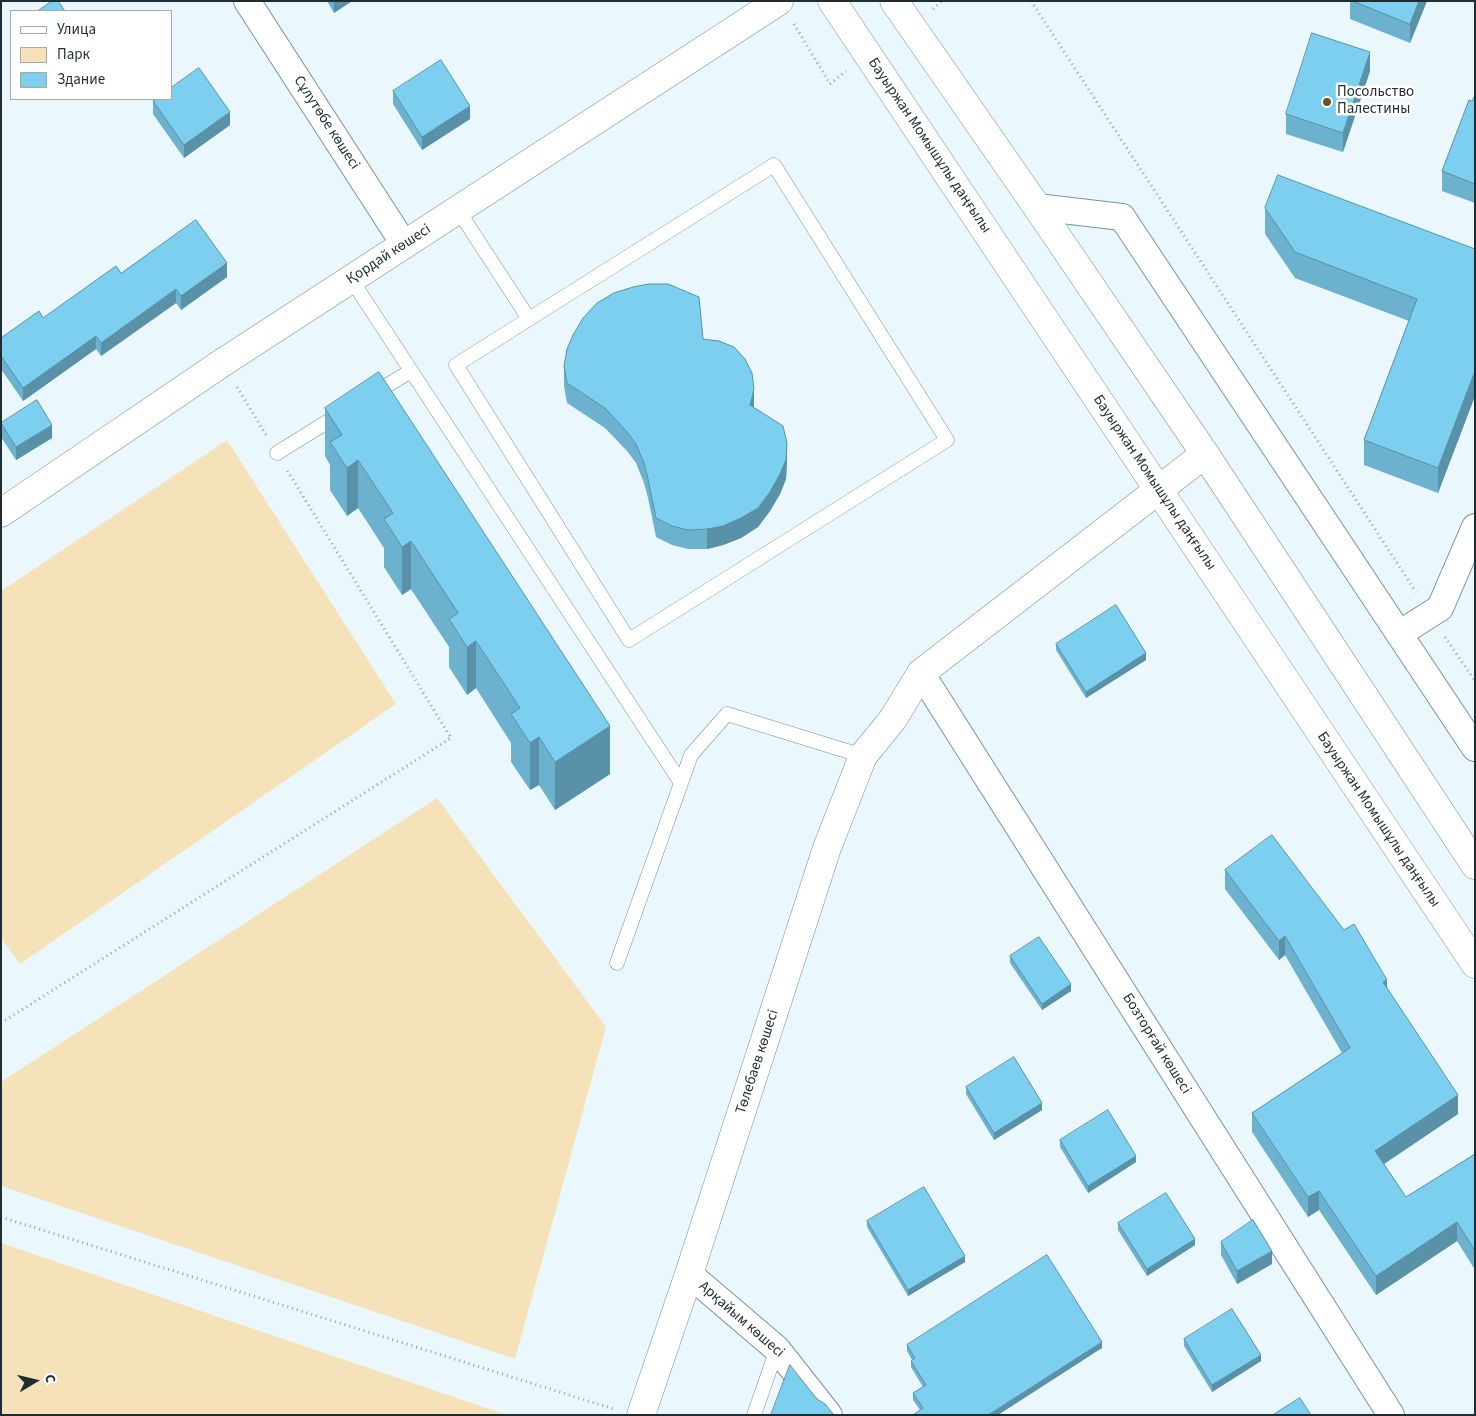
<!DOCTYPE html>
<html>
<head>
<meta charset="utf-8">
<style>
	body { margin:0 }
	#map { position:relative; width:1476px; height:1416px; overflow:hidden; background:#eaf8fe; font-family:"Source Sans 3",sans-serif }
	canvas { display:block }
	.frame { position:absolute; inset:0; border:2px solid #1f2d33; pointer-events:none }
	.legend { position:absolute; left:10px; top:10px; width:162px; height:90px; box-sizing:border-box; background:#fff; border:1px solid #a5abad; margin:0; padding:6px 9px; list-style:none; font-size:15px; color:#1f2d33 }
	.legend li { display:flex; align-items:center; gap:10px; height:25px }
	.legend b { width:25px; border:1px solid #a5abad }
	.north { position:absolute; left:10px; top:1356px; width:50px; height:50px; -webkit-text-stroke:4px #fff; paint-order:stroke; rotate:81deg; font-size:14px; font-weight:700; line-height:20px; text-align:center; color:#1f2d33 }
	.north::after { content:''; display:block; margin:auto; width:18px; height:22px; background:#1f2d33; clip-path:polygon(50% 0,100% 100%,50% 72%,0 100%) }
</style>
</head>
<body>
<div id="map">
<canvas width="1476" height="1416"></canvas>
<div class="frame"></div>
<ul class="legend">
<li><b style="height:6px;background:#fff"></b>Улица</li>
<li><b style="height:14px;background:#f6e2b9"></b>Парк</li>
<li><b style="height:14px;background:#7dcff0"></b>Здание</li>
</ul>
<div class="north">С</div>
</div>
<script>
const ctx = document.querySelector('canvas').getContext('2d');
ctx.lineJoin = 'round';
function paint(path, color) { ctx.fillStyle = color; ctx.fill(path, 'evenodd'); }
function strokePath(path, color, width, dash) { ctx.strokeStyle = color; ctx.lineWidth = width; ctx.lineCap = dash ? 'butt' : 'round'; ctx.setLineDash(dash || []); ctx.stroke(path); }
function drawText(font, color, halo, rows, align = 'center') {
  ctx.font = font + ' "Source Sans 3",sans-serif'; ctx.lineWidth = 5; ctx.setLineDash([]); ctx.textBaseline = 'middle'; ctx.strokeStyle = halo; ctx.fillStyle = color; for (const [text, x, y, turn = 0] of rows) {
    ctx.save(); ctx.translate(x, y); ctx.rotate((+turn || 0) * Math.PI / 180); ctx.textAlign = isNaN(turn) ? turn : align; if (halo) ctx.strokeText(text, 0, 0); ctx.fillText(text, 0, 0); ctx.restore();
  }
}
const green = new Path2D(`
	M 227,440 L 396,704 L 20,964 L 1,938 L 1,591 Z
	M 437,798 L 606,1027 L 515,1359 L 1,1186 L 1,1082 Z
	M 1,1243 L 504,1414 L 1,1415 Z`);
const path = new Path2D(`
	M 1031,1 L 1416,592
	M 933,9 L 942,1
	M 794,24 L 830,84 L 846,71
	M 237,387 L 266,435
	M 1445,637 L 1475,681
	M 1,1023 L 451,738 L 287,470
	M 1,1217 L 614,1409`);
const lane = new Path2D(`
	M 458,210 L 529,319 L 456,365 L 629,640 L 947,440 L 774,165 L 529,319
	M 351,279 L 681,783
	M 371,395 L 411,371
	M 277,453 L 340,414
	M 617,963 L 691,755 L 727,714 L 863,756
	M 754,1415 L 777,1349`);
const street = new Path2D(`
	M 247,1 L 404,244
	M 1037,207 L 1122,217 L 1475,748
	M 1399,634 L 1440,608 L 1475,527
	M 921,673 L 1391,1415
	M 689,1274 L 777,1349 L 829,1415`);
const secondary = new Path2D(`
	M 832,1 L 1475,964
	M 894,1 L 1037,207 L 1205,454 L 1475,865
	M 1,513 L 222,363 L 779,1
	M 641,1415 L 689,1274 L 827,848 L 863,756 L 893,719 L 921,673 L 1205,454`);
const wall = new Path2D(`
	M 327,1 L 352,1 L 334,13 Z
	M 1350,1 L 1427,1 L 1410,43 L 1350,19 Z
	M 11,30 L 11,46 L 10,44 L 10,31 Z
	M 1370,71 L 1343,152 L 1286,134 L 1286,114 Z
	M 393,91 L 470,119 L 422,150 L 393,104 Z
	M 1475,95 L 1475,203 L 1442,191 L 1442,171 Z
	M 153,101 L 230,125 L 184,158 L 153,114 Z
	M 1265,208 L 1475,249 L 1475,396 L 1438,493 L 1364,465 L 1364,440 L 1409,321 L 1295,278 L 1265,234 Z
	M 121,273 L 227,277 L 181,310 L 176,303 L 101,356 L 96,349 L 23,401 L 1,369 L 1,338 L 43,318 Z
	M 703,339 L 754,408 L 787,462 L 786,479 L 780,494 L 770,511 L 758,527 L 741,538 L 723,545 L 707,549 L 688,549 L 672,545 L 656,537 L 648,498 L 644,483 L 636,463 L 627,451 L 605,428 L 567,403 L 564,386 L 564,366 Z
	M 325,408 L 610,774 L 555,810 L 539,785 L 530,790 L 511,762 L 511,743 L 476,688 L 467,695 L 449,667 L 449,647 L 411,589 L 402,595 L 384,567 L 384,548 L 358,508 L 347,516 L 330,490 L 330,465 L 325,456 Z
	M 1,423 L 52,438 L 16,460 L 1,437 Z
	M 1056,644 L 1146,660 L 1086,698 L 1056,650 Z
	M 1225,870 L 1387,988 L 1458,1114 L 1384,1164 L 1406,1197 L 1475,1154 L 1475,1270 L 1457,1241 L 1376,1295 L 1319,1210 L 1308,1217 L 1252,1132 L 1252,1113 L 1342,1053 L 1285,955 L 1279,960 L 1225,889 Z
	M 1010,956 L 1071,991 L 1042,1010 L 1010,963 Z
	M 966,1087 L 1042,1110 L 994,1140 L 966,1094 Z
	M 1060,1140 L 1136,1162 L 1088,1193 L 1060,1147 Z
	M 867,1221 L 965,1262 L 908,1296 L 867,1227 Z
	M 1118,1223 L 1195,1245 L 1147,1276 L 1118,1230 Z
	M 1221,1242 L 1272,1264 L 1237,1284 L 1221,1255 Z
	M 1184,1339 L 1261,1361 L 1212,1392 L 1184,1346 Z
	M 907,1345 L 1102,1348 L 920,1410 L 913,1400 L 913,1393 L 923,1387 L 911,1367 L 911,1361 L 912,1360 L 907,1351 Z`);
const shadedWall = new Path2D(`
	M 334,1 L 352,1 L 334,13 Z
	M 1419,1 L 1427,1 L 1410,43 L 1410,24 Z
	M 1370,52 L 1370,71 L 1343,152 L 1343,133 Z
	M 470,106 L 470,119 L 422,150 L 422,137 Z
	M 230,112 L 230,125 L 184,158 L 184,145 Z
	M 227,263 L 227,277 L 181,310 L 181,296 Z
	M 176,289 L 176,303 L 101,356 L 101,343 Z
	M 96,336 L 96,349 L 23,401 L 23,388 Z
	M 1475,371 L 1475,396 L 1438,493 L 1438,468 Z
	M 754,389 L 754,409 L 750,405 Z
	M 52,425 L 52,438 L 16,460 L 16,447 Z
	M 787,443 L 787,462 L 786,479 L 780,494 L 770,511 L 758,527 L 741,538 L 723,545 L 707,549 L 707,529 Z
	M 358,460 L 358,508 L 347,516 L 347,468 Z
	M 411,541 L 411,589 L 402,595 L 402,547 Z
	M 476,641 L 476,688 L 467,695 L 467,647 Z
	M 1146,653 L 1146,660 L 1086,698 L 1086,692 Z
	M 610,726 L 610,774 L 555,810 L 555,762 Z
	M 539,737 L 539,785 L 530,790 L 530,743 Z
	M 1285,936 L 1285,955 L 1279,960 L 1279,941 Z
	M 1387,980 L 1387,999 L 1383,982 Z
	M 1071,984 L 1071,991 L 1042,1010 L 1042,1004 Z
	M 1458,1095 L 1458,1114 L 1375,1170 L 1375,1151 Z
	M 1042,1103 L 1042,1110 L 994,1140 L 994,1133 Z
	M 1136,1156 L 1136,1162 L 1088,1193 L 1088,1186 Z
	M 1319,1191 L 1319,1210 L 1308,1217 L 1308,1197 Z
	M 1457,1222 L 1457,1241 L 1376,1295 L 1376,1276 Z
	M 1195,1239 L 1195,1245 L 1147,1276 L 1147,1269 Z
	M 1272,1251 L 1272,1264 L 1237,1284 L 1237,1271 Z
	M 965,1256 L 965,1262 L 908,1296 L 908,1290 Z
	M 1102,1342 L 1102,1348 L 998,1415 L 988,1415 Z
	M 1261,1355 L 1261,1361 L 1212,1392 L 1212,1385 Z`);
const building = new Path2D(`
	M 52,1 L 58,1 L 65,11 L 38,11 Z
	M 1353,1 L 1419,1 L 1410,24 Z
	M 1312,33 L 1370,52 L 1343,133 L 1286,114 Z
	M 441,60 L 470,106 L 422,137 L 393,91 Z
	M 199,68 L 230,112 L 184,145 L 153,101 L 157,99 L 171,99 L 171,88 Z
	M 1475,95 L 1475,184 L 1442,171 L 1469,100 L 1472,101 Z
	M 1278,175 L 1475,249 L 1475,371 L 1438,468 L 1364,440 L 1417,299 L 1295,252 L 1265,208 Z
	M 196,220 L 227,263 L 181,296 L 176,289 L 101,343 L 96,336 L 23,388 L 1,356 L 1,338 L 39,311 L 43,318 L 116,266 L 121,273 Z
	M 649,284 L 668,284 L 699,297 L 703,339 L 719,341 L 734,347 L 745,359 L 752,373 L 754,389 L 750,405 L 783,426 L 787,443 L 786,460 L 780,474 L 770,492 L 758,508 L 741,518 L 723,526 L 707,529 L 688,530 L 672,526 L 656,518 L 648,479 L 644,463 L 636,444 L 627,432 L 605,408 L 567,383 L 564,366 L 567,349 L 573,335 L 583,318 L 597,303 L 614,293 L 633,287 Z
	M 379,372 L 610,726 L 555,762 L 539,737 L 530,743 L 511,714 L 520,708 L 476,641 L 467,647 L 449,619 L 458,613 L 411,541 L 402,547 L 384,519 L 393,513 L 358,460 L 347,468 L 330,442 L 342,435 L 325,408 Z
	M 37,400 L 52,425 L 16,447 L 1,423 Z
	M 1116,605 L 1146,653 L 1086,692 L 1056,644 Z
	M 1272,835 L 1344,930 L 1354,924 L 1387,980 L 1383,982 L 1458,1095 L 1375,1151 L 1406,1197 L 1475,1154 L 1475,1251 L 1457,1222 L 1376,1276 L 1319,1191 L 1308,1197 L 1252,1113 L 1350,1048 L 1285,936 L 1279,941 L 1225,870 Z
	M 1039,937 L 1071,984 L 1042,1004 L 1010,956 Z
	M 1014,1057 L 1042,1103 L 994,1133 L 966,1087 Z
	M 1108,1110 L 1136,1156 L 1088,1186 L 1060,1140 Z
	M 924,1187 L 965,1256 L 908,1290 L 867,1221 Z
	M 1166,1193 L 1195,1239 L 1147,1269 L 1118,1223 Z
	M 1253,1220 L 1272,1251 L 1237,1271 L 1221,1242 Z
	M 1047,1255 L 1102,1342 L 988,1415 L 913,1415 L 923,1408 L 913,1393 L 926,1385 L 911,1361 L 915,1358 L 907,1345 Z
	M 1232,1309 L 1261,1355 L 1212,1385 L 1184,1339 Z
	M 790,1365 L 817,1399 L 825,1404 L 834,1415 L 771,1415 Z
	M 1300,1398 L 1311,1415 L 1273,1415 Z`);
const markers = [
	[1327,102,5,"#6b5625"]
];
const poiNames = [
	["Посольство",1337,93],
	["Палестины",1337,110]
];
const streetNames = [
	["Сұлутөбе көшесі",326,123,57],
	["Бауыржан Момышұлы даңғылы",929,146,56],
	["Қордай көшесі",389,255,-33],
	["Бауыржан Момышұлы даңғылы",1154,483,56],
	["Бауыржан Момышұлы даңғылы",1378,820,56],
	["Бозторғай көшесі",1156,1044,58],
	["Төлебаев көшесі",758,1062,-72],
	["Арқайым көшесі",741,1320,41]
];
paint(green, '#f6e2b9');
strokePath(lane, '#7294a2', 15);
strokePath(street, '#7294a2', 28);
strokePath(secondary, '#7294a2', 29);
strokePath(path, '#94a2a8', 3, [1, 4]);
strokePath(lane, '#fff', 14);
strokePath(street, '#fff', 26);
strokePath(secondary, '#fff', 28);
paint(wall, '#6cb2ce');
paint(shadedWall, '#5891a8');
paint(building, '#7dcff0');
strokePath(building, '#5891a8', 1);
for (const [x, y, r, color] of markers) { const dot = new Path2D(); dot.arc(x, y, r, 0, 2 * Math.PI); ctx.fillStyle = color; ctx.fill(dot); strokePath(dot, '#fff', 2); }
drawText('15px', '#1f2d33', '#fff', poiNames, 'left');
drawText('15px', '#1f2d33', '#fff', streetNames);
</script>
</body>
</html>
